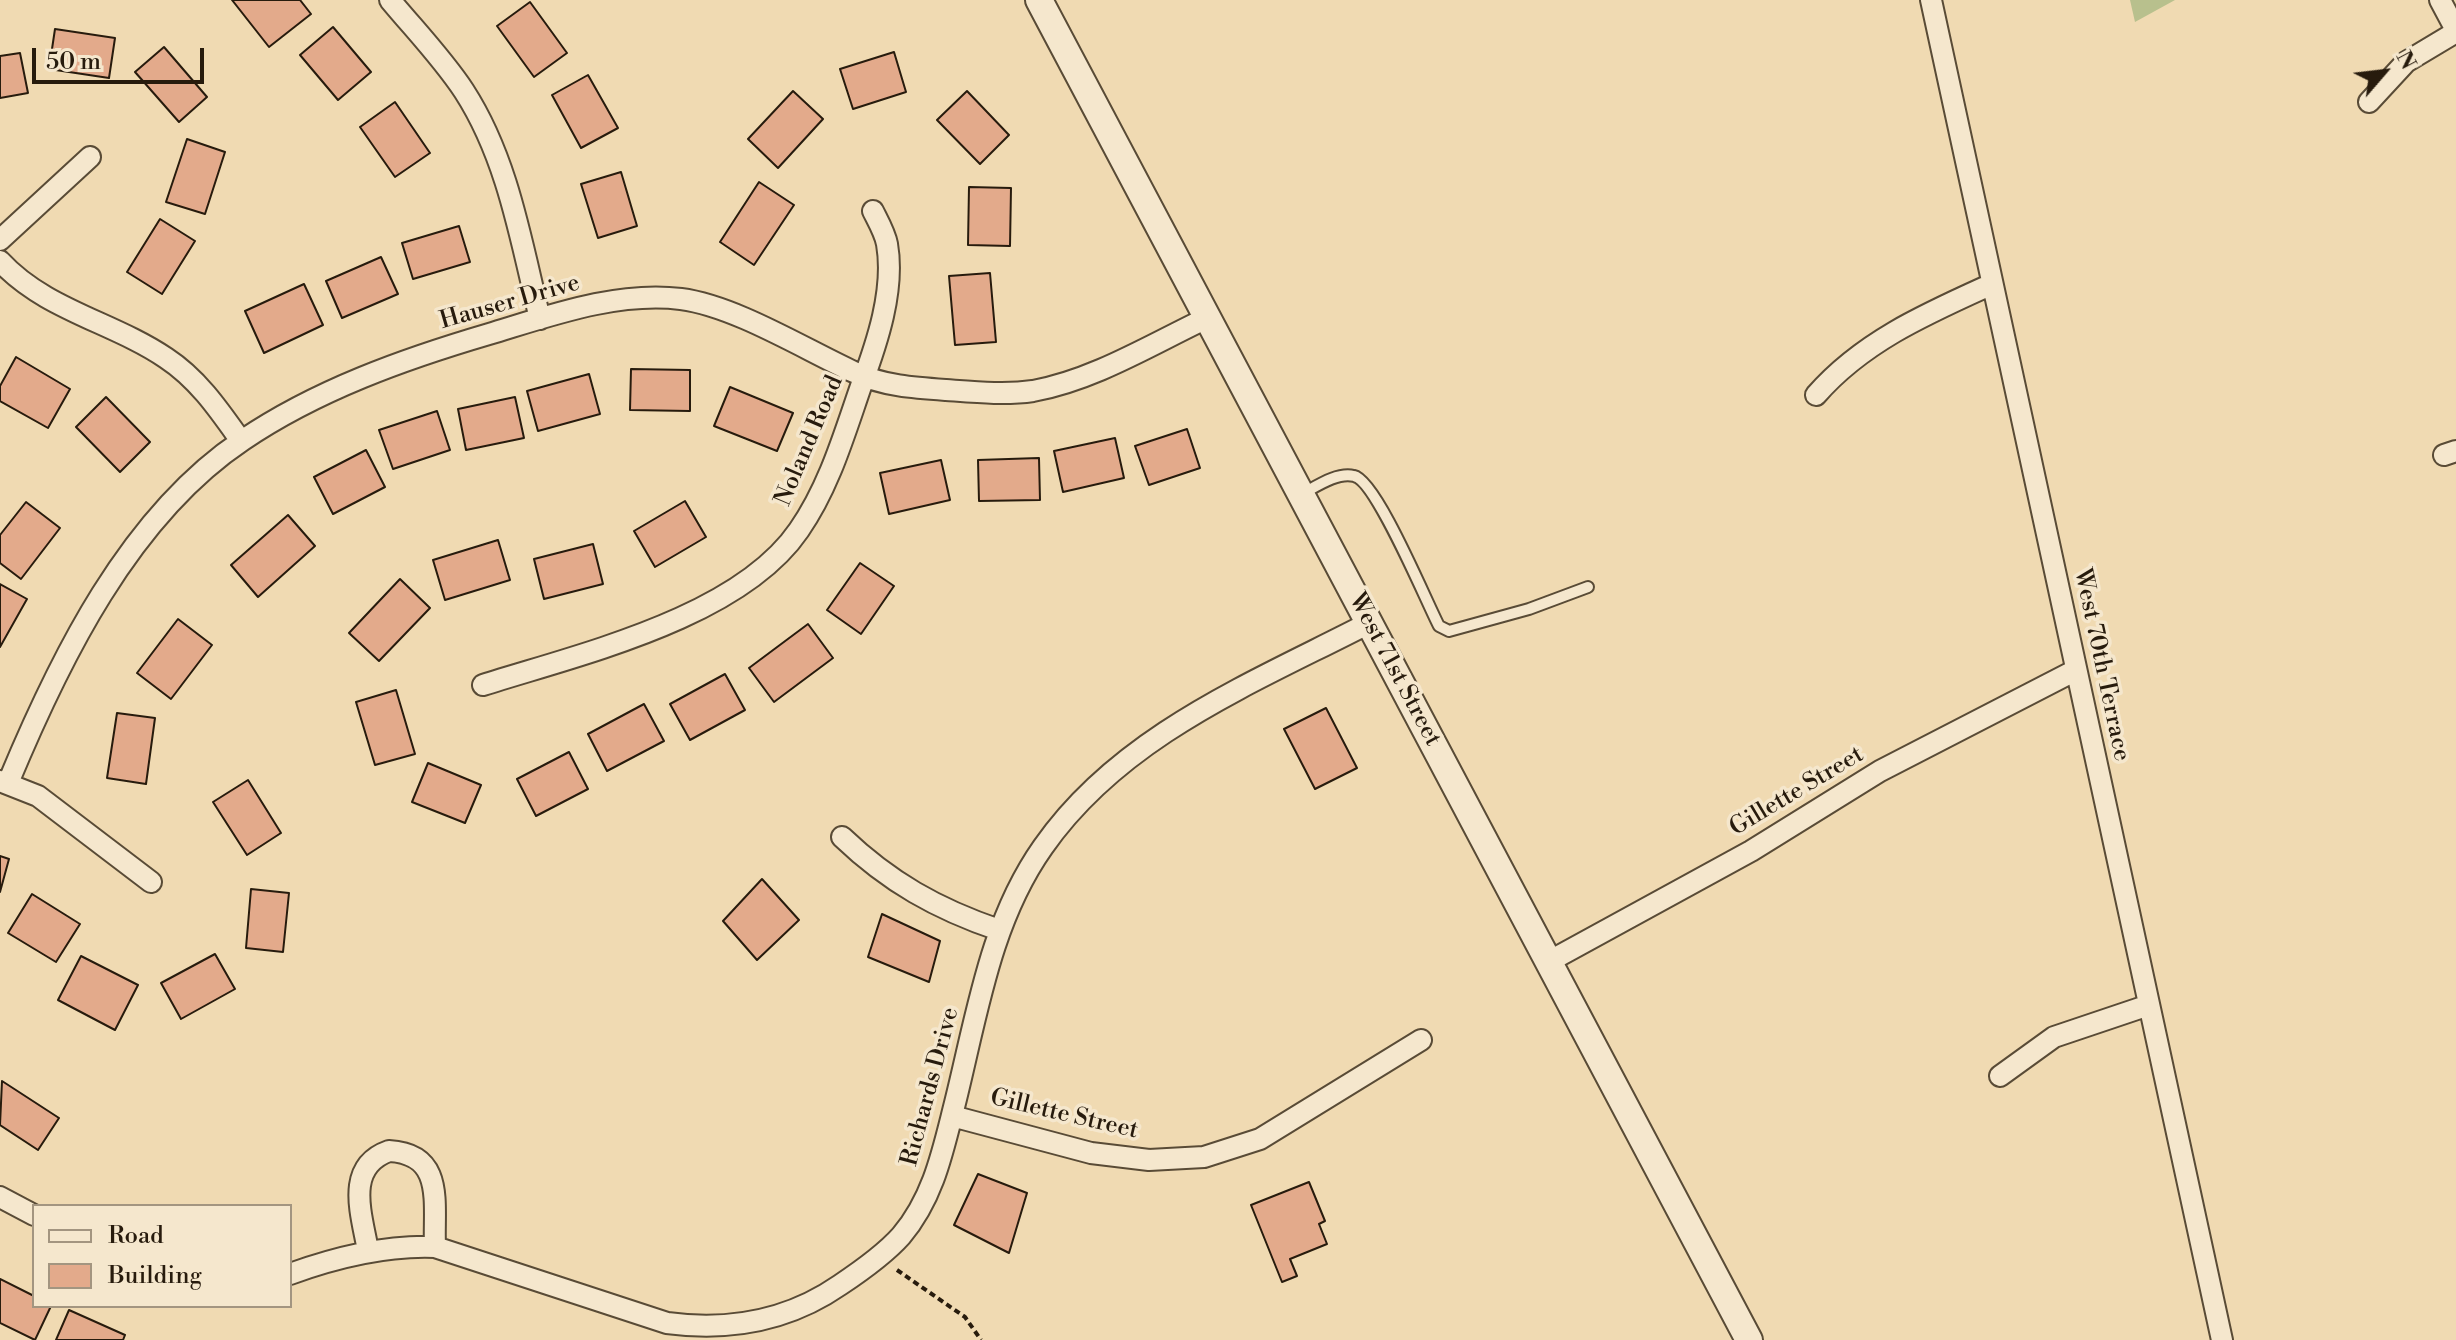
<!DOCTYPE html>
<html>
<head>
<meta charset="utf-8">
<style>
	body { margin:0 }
	#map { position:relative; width:2456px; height:1340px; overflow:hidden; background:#f0dab2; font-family:"Libre Bodoni",serif }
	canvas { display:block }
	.legend { position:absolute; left:32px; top:1204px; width:260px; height:104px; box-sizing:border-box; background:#f5e7cd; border:2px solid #a39580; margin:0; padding:10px 14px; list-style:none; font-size:24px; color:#271b0d }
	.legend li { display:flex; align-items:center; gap:16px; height:40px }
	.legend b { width:40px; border:2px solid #a39580 }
	.north { position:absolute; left:2344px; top:32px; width:80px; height:80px; -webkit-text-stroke:6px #f5e7cd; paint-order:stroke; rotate:62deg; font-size:22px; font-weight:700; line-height:32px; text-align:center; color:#271b0d }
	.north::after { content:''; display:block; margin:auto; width:28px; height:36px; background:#271b0d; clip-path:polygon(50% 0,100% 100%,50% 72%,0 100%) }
	.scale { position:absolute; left:32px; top:48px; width:172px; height:36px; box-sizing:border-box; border:4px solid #271b0d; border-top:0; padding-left:10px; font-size:24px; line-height:28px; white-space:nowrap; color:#271b0d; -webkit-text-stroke:6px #f5e7cd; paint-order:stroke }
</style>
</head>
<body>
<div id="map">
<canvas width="2456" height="1340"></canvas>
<ul class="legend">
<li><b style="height:10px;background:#f5e7cd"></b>Road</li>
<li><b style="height:22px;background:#e3aa8b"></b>Building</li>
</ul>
<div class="north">N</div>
<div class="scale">50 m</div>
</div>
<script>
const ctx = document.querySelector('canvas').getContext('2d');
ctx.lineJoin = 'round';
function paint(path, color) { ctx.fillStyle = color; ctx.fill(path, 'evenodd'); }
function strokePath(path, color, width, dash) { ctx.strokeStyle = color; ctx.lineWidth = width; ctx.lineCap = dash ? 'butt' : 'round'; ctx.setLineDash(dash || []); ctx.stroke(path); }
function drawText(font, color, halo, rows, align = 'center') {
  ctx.font = font + ' "Libre Bodoni",serif'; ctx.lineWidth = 7; ctx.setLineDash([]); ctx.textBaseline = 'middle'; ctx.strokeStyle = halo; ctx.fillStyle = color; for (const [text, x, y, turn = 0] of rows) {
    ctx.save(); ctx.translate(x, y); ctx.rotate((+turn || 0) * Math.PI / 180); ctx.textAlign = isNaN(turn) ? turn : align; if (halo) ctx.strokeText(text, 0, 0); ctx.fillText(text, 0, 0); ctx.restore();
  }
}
const green = new Path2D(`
	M 2130,0 L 2175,0 L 2135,22 Z`);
const building = new Path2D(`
	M 232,0 L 300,0 L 311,14 L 269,47 Z
	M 530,2 L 567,53 L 534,77 L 497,26 Z
	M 333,27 L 371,72 L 338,100 L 300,55 Z
	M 55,29 L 115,38 L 109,78 L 49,69 Z
	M 164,47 L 207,97 L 179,122 L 135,72 Z
	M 894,52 L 906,92 L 853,109 L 840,69 Z
	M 20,53 L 28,93 L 0,98 L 0,56 Z
	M 588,75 L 618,128 L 581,148 L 552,95 Z
	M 793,91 L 823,119 L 778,168 L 748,139 Z
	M 967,91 L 1009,135 L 980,164 L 937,120 Z
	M 395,102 L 430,153 L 395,177 L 360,127 Z
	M 187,139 L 225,152 L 205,214 L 166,202 Z
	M 621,172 L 637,226 L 598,238 L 581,184 Z
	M 759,182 L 794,205 L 754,265 L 720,242 Z
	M 969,187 L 1011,188 L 1010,246 L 968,245 Z
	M 160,219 L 195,241 L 162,294 L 127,272 Z
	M 459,226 L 470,262 L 413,279 L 402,243 Z
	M 381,257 L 398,294 L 342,318 L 326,281 Z
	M 990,273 L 996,342 L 955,345 L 949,276 Z
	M 304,284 L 323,325 L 264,353 L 245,311 Z
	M 16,357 L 70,389 L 48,428 L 0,401 L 0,386 Z
	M 631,369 L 690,370 L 690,411 L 630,410 Z
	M 589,374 L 600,414 L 538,431 L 527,391 Z
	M 730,387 L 793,413 L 777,451 L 714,426 Z
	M 106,397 L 150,442 L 120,472 L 76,427 Z
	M 515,397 L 524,438 L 466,450 L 458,409 Z
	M 437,411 L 450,450 L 393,469 L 379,430 Z
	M 1187,429 L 1200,468 L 1149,485 L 1135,446 Z
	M 1115,438 L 1124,478 L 1063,492 L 1054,451 Z
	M 366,450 L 385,487 L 333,514 L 314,477 Z
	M 1039,458 L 1040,500 L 979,501 L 978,460 Z
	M 941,460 L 950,500 L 889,514 L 880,473 Z
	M 685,501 L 706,537 L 655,567 L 634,531 Z
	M 26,502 L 60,528 L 21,579 L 0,563 L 0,535 Z
	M 288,515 L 315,546 L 258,597 L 231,565 Z
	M 498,540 L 510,580 L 445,600 L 433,560 Z
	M 593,544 L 603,584 L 544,599 L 534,559 Z
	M 860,563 L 894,586 L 861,634 L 827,610 Z
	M 400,579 L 430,608 L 379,661 L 349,633 Z
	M 0,584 L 27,599 L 0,647 Z
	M 178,619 L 212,645 L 171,699 L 137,673 Z
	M 808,624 L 833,658 L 774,702 L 749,668 Z
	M 725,674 L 745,710 L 690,740 L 670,704 Z
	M 396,690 L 415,754 L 375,765 L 356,702 Z
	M 644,704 L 664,741 L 607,771 L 588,734 Z
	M 1326,708 L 1357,768 L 1315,789 L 1284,729 Z
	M 117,713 L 155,718 L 146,784 L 107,778 Z
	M 569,752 L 588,789 L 536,816 L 517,779 Z
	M 428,763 L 481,785 L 465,823 L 412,802 Z
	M 248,780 L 281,833 L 247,855 L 213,802 Z
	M 0,856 L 9,859 L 0,892 Z
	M 762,879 L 799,920 L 757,960 L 723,921 Z
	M 251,889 L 289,893 L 283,952 L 246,948 Z
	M 32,894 L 80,924 L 56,962 L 8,933 Z
	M 882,914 L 940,941 L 929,982 L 868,957 Z
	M 215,954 L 235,989 L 181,1019 L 161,983 Z
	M 81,956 L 138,985 L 115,1030 L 58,1000 Z
	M 2,1081 L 59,1118 L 38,1150 L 0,1125 Z
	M 978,1174 L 1027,1193 L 1009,1253 L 954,1225 Z
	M 1309,1182 L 1325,1221 L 1319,1224 L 1327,1244 L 1290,1259 L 1297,1276 L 1282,1282 L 1251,1205 Z
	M 0,1279 L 34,1296 L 34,1306 L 51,1306 L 35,1340 L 0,1323 Z
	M 69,1310 L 125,1335 L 123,1340 L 56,1340 Z`);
const path = new Path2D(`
	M 897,1270 L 965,1317 L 981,1340`);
const service = new Path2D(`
	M 1302,494 C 1317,486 1337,472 1354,476 C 1376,480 1426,601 1439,626 L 1449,631 L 1529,609 L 1588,587`);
const minor = new Path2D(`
	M 390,0 C 415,30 443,59 464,91 C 508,159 521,241 540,319
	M 1931,0 L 2222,1340
	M 2440,0 L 2456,30
	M 2369,102 L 2406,62 L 2456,32
	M 0,240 L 90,157
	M 0,261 C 45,310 113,322 166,358 C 198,379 219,410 241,441
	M 1816,395 C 1863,341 1928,313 1992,284
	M 2444,455 L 2456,451
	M 483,685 C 580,654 739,618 799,530 C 829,487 844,435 861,386 C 877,343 895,290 887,244 C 885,233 878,221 873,211
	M 0,781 L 38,796 L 151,882
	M 8,783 C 59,660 129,516 243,440 C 317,390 404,359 489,334 C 549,316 617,291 681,299 C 735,306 804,349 854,372 C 883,386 915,388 946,390 C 974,392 1005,395 1033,391 C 1094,380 1152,344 1207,318
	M 842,837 C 889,882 937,909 999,930
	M 1548,962 L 1751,851 L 1880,771 L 2076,670
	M 2000,1076 L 2054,1037 L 2149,1005
	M 952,1116 L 1091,1153 L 1149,1160 L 1204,1157 L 1260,1139 L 1421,1040
	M 0,1197 L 34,1215
	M 368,1251 C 362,1215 344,1167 389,1151 C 446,1154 433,1205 435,1247
	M 290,1274 C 337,1257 385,1245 435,1247 L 667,1323 C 728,1331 788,1321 840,1285 C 861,1271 884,1255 901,1236 C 934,1197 943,1150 955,1103 C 977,1015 990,922 1043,847 C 1121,735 1253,683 1369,623`);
const tertiary = new Path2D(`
	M 1039,0 L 1749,1340`);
const streetNames = [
	["Hauser Drive",510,303,-16],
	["Noland Road",810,441,-67],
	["West 70th Terrace",2101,665,78],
	["West 71st Street",1394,670,62],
	["Gillette Street",1797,792,-31],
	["Richards Drive",931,1087,-75],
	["Gillette Street",1064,1115,13]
];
paint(green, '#b8c08d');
paint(building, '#e3aa8b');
strokePath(building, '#271b0d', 2);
strokePath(service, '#594b36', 14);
strokePath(minor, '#594b36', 24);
strokePath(tertiary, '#594b36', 30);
strokePath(path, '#271b0d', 4, [6, 4]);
strokePath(service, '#f5e7cd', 10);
strokePath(minor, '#f5e7cd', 20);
strokePath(tertiary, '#f5e7cd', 26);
drawText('24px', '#271b0d', '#f5e7cd', streetNames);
</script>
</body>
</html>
